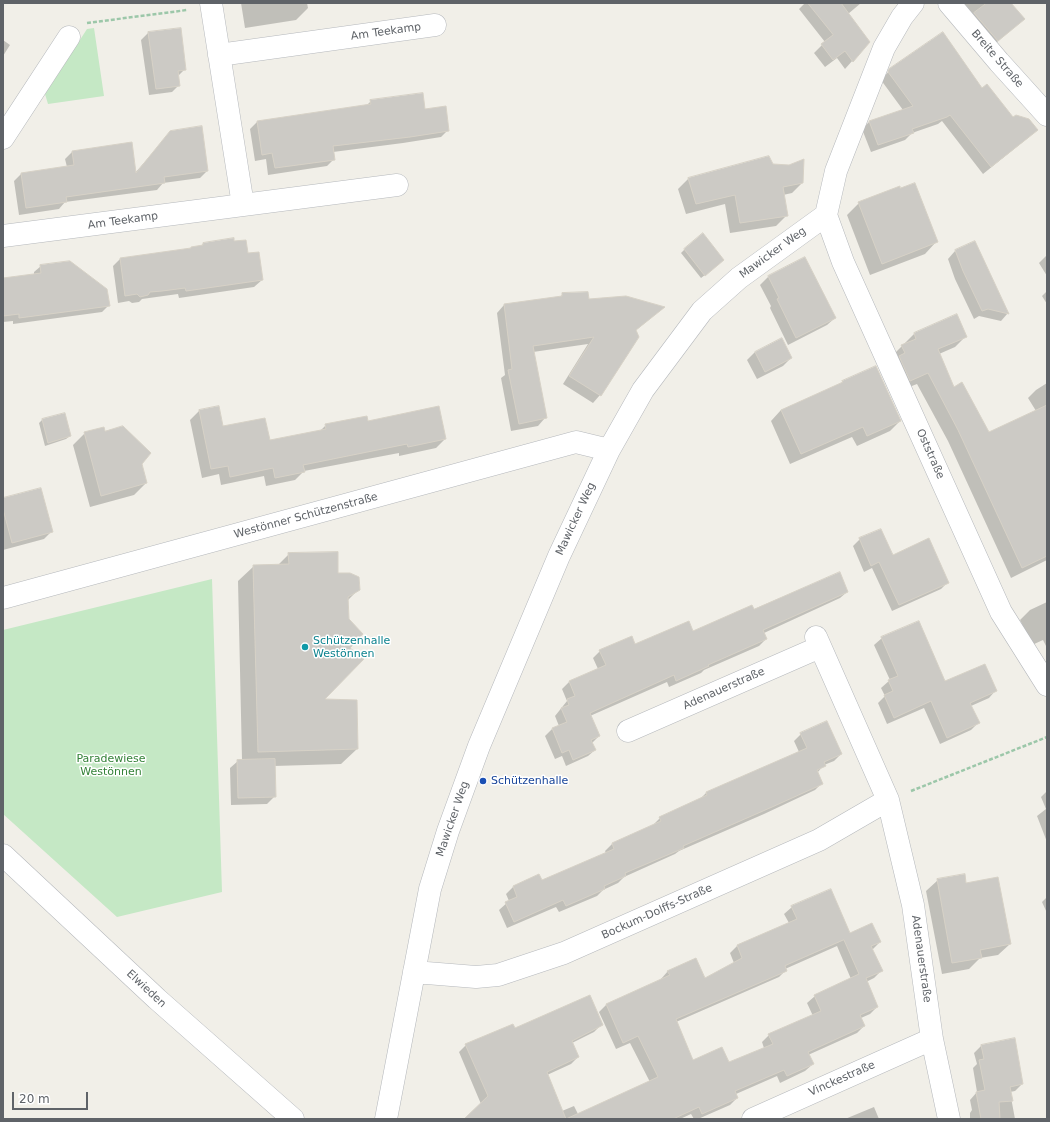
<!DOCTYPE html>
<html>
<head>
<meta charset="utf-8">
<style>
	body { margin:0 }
	#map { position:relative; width:1050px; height:1122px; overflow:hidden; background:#f1efe8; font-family:"DejaVu Sans",sans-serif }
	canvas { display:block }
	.frame { position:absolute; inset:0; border:4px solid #5f6368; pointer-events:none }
	.scale { position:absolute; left:12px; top:1092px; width:76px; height:18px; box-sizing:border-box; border:2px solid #5f6368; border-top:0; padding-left:5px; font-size:12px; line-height:14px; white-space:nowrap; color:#5f6368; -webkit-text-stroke:3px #fff; paint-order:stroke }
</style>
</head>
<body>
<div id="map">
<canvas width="1050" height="1122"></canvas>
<div class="frame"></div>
<div class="scale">20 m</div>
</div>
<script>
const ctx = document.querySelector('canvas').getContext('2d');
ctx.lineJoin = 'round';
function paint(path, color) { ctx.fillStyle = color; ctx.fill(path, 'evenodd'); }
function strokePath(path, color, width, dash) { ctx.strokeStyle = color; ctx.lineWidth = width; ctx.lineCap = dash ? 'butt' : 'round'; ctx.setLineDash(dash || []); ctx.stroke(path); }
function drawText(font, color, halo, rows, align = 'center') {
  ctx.font = font + ' "DejaVu Sans",sans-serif'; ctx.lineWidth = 3; ctx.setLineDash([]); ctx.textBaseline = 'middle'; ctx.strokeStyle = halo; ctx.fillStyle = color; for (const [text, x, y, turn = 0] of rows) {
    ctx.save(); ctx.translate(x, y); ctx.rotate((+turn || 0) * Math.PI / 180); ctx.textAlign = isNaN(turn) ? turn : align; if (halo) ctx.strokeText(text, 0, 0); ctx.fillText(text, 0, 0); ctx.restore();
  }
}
const green = new Path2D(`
	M 94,28 L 104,96 L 48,104 L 45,94 L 87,29 Z
	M 212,579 L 222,892 L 117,917 L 3,814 L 3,630 Z`);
const shadow = new Path2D(`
	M 241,3 L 307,3 L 308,8 L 296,20 L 245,28 Z
	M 805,3 L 861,3 L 848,14 L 869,42 L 845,69 L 837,58 L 825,67 L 814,53 L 825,42 L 799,9 Z
	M 957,3 L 1009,3 L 1023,19 L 987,51 Z
	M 148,33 L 185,69 L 178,76 L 179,85 L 172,92 L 149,95 L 141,40 Z
	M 3,40 L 10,45 L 3,56 Z
	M 890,70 L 1029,137 L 983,174 L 942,121 L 938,124 L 912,133 L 905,140 L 871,152 L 862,129 L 869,122 L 903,110 L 881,80 Z
	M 371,101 L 448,130 L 441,137 L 403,143 L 333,152 L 334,159 L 327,166 L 268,175 L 266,159 L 255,161 L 250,129 L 257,122 L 366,106 Z
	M 171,132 L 207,171 L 200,178 L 163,183 L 157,190 L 65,202 L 59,209 L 19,215 L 14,181 L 21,174 L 67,167 L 65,159 L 72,152 L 135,173 Z
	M 773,165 L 802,183 L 792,193 L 783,195 L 786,216 L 776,226 L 730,233 L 725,204 L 686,214 L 678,189 L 688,179 Z
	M 859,203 L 936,242 L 925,254 L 870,275 L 847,215 Z
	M 233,242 L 247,254 L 262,280 L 254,287 L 179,298 L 178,294 L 142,299 L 139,302 L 132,303 L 129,301 L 118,303 L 113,266 L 120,259 L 190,249 L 200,247 L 203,244 Z
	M 685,249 L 719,264 L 701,278 L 681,253 Z
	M 955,251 L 1008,313 L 1001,321 L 979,316 L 974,319 L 955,279 L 948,259 Z
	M 1047,255 L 1047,276 L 1039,263 Z
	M 804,258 L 835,318 L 827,325 L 788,345 L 770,308 L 771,306 L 760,285 L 768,277 Z
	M 41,266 L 109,305 L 102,312 L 13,324 L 13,321 L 3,322 L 3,279 L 34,275 L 34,272 Z
	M 1047,291 L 1047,304 L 1042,296 Z
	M 563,294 L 588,300 L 663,308 L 635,331 L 600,395 L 593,403 L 563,384 L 588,344 L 533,352 L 545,418 L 538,426 L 511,431 L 501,378 L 505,375 L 497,313 L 504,305 L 560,297 Z
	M 956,316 L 965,337 L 955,347 L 939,354 L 954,388 L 989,433 L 1047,452 L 1047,560 L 1011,578 L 948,441 L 917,384 L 899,391 L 891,357 L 914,334 Z
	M 755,352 L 791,358 L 783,366 L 757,379 L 747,360 Z
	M 843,382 L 900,421 L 890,431 L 857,446 L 852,437 L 790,464 L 771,421 L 781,410 L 839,385 Z
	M 1047,383 L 1047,416 L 1041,419 L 1028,398 L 1036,390 Z
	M 199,411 L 222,427 L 269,441 L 320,431 L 326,425 L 367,422 L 445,439 L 436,448 L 399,456 L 399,453 L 304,471 L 295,480 L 266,486 L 264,476 L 221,485 L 219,474 L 202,478 L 190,420 Z
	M 42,420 L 70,436 L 66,439 L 45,446 L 39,423 Z
	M 105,432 L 141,464 L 146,483 L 134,495 L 90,507 L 73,445 L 85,433 Z
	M 3,499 L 52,531 L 44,539 L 3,550 Z
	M 881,530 L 892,556 L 948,582 L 941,589 L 892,611 L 872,568 L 864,572 L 853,546 L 860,539 Z
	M 289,554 L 337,574 L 359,589 L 347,601 L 322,700 L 357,749 L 341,764 L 274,766 L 275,796 L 267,804 L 231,805 L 230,768 L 238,761 L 242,760 L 238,581 L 254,566 L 278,565 Z
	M 847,592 L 840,598 L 764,633 L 766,639 L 759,646 L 704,670 L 701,673 L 669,687 L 667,682 L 590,716 L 599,736 L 592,743 L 595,750 L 588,756 L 566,766 L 562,756 L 555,759 L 545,736 L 552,729 L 559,726 L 555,716 L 567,701 L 562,689 L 569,682 L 598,669 L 593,658 L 600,651 L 635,645 L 693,632 L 754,611 Z
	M 1047,602 L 1047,648 L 1043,640 L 1032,645 L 1020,620 L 1030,610 Z
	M 882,638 L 945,682 L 996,690 L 989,698 L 971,706 L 978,723 L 971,730 L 940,744 L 924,708 L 887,724 L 878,703 L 885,696 L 881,688 L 890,680 L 874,645 Z
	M 801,734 L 841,754 L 834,761 L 824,765 L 817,773 L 822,783 L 815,790 L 764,814 L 679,851 L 675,854 L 624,877 L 618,883 L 603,890 L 597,896 L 559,912 L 556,907 L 507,928 L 499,910 L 509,901 L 506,894 L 513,887 L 539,876 L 541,881 L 606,853 L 605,851 L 612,844 L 653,825 L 660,818 L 700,799 L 706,793 L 799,752 L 794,741 Z
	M 1047,791 L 1047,842 L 1037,816 L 1046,809 L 1041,797 Z
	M 938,880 L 966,884 L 1010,944 L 998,955 L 980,958 L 969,969 L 942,974 L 926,891 Z
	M 1047,897 L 1047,913 L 1042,902 Z
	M 792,907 L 850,934 L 880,942 L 872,950 L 881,971 L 874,978 L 866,982 L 877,1007 L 870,1014 L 861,1018 L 864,1026 L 857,1033 L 808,1055 L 813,1064 L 805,1071 L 780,1083 L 777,1076 L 736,1094 L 737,1098 L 730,1105 L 698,1119 L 694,1119 L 691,1114 L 680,1119 L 465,1119 L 481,1104 L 459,1052 L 466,1045 L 515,1030 L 601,1025 L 594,1032 L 572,1043 L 578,1057 L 571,1064 L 547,1075 L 562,1111 L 574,1106 L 578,1114 L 650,1082 L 630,1043 L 616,1049 L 599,1012 L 606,1005 L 662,980 L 661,979 L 668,971 L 705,980 L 734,963 L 730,953 L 737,946 L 789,923 L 784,914 ZM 837,946 L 851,979 L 815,996 L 807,1003 L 813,1016 L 769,1035 L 762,1042 L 764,1048 L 729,1063 L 693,1061 L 676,1022 L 779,977 L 786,970 L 785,969 Z
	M 981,1046 L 1022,1084 L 1015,1091 L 1010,1092 L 1015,1119 L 970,1119 L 970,1113 L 972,1110 L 970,1100 L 977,1092 L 973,1068 L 977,1064 L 974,1053 Z
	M 874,1107 L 879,1119 L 845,1119 Z`);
const building = new Path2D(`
	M 808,3 L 841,3 L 870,42 L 853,62 L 845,51 L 833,60 L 821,44 L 833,35 Z
	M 987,3 L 1011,3 L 1025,19 L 998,41 L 974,13 Z
	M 181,28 L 186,70 L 178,71 L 180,86 L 156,89 L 148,32 Z
	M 943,32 L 982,88 L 987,84 L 1013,117 L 1016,115 L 1029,119 L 1038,130 L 991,167 L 950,115 L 947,117 L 912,129 L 914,133 L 878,145 L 869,121 L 913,106 L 888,72 L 889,69 Z
	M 423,93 L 425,109 L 446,106 L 449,131 L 410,137 L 333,146 L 335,160 L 275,168 L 272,153 L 262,155 L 257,121 L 371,104 L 370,100 Z
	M 202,126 L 208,171 L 164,177 L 165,183 L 66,197 L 67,202 L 26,208 L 21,173 L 74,165 L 72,151 L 132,142 L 136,173 L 170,131 Z
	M 769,156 L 773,164 L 789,165 L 804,159 L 803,183 L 783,187 L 788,216 L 740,223 L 735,195 L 696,204 L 688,178 Z
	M 915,183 L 938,242 L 882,264 L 858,202 L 900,186 L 900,188 Z
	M 703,233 L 724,260 L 705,276 L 684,249 Z
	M 234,238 L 234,241 L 246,240 L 248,253 L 259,252 L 263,280 L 186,291 L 185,288 L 162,291 L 150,292 L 148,295 L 140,297 L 137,294 L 125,296 L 120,258 L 191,248 L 191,247 L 203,245 L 203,243 Z
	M 975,241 L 1009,314 L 988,309 L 982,311 L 963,271 L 955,250 Z
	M 805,257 L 836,318 L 796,338 L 777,299 L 779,298 L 768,276 Z
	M 70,261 L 107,289 L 110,306 L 19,318 L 19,314 L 3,316 L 3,278 L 41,273 L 40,265 Z
	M 588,292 L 589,299 L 626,296 L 665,307 L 636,330 L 639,337 L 601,396 L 569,376 L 594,337 L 533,346 L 547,418 L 519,424 L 508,370 L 512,369 L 504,304 L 562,296 L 562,293 Z
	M 957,314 L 967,337 L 938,349 L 954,387 L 962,382 L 989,432 L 1047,405 L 1047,556 L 1022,568 L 958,430 L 928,373 L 910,381 L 899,356 L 905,353 L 901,345 L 916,339 L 914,333 Z
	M 782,338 L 792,358 L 765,372 L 755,352 Z
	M 876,366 L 901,421 L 867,436 L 863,427 L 801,454 L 781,410 L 843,382 L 842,381 Z
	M 219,406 L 223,426 L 265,418 L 270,440 L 326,429 L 325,424 L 367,416 L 368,421 L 439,406 L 446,439 L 408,447 L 407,444 L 303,465 L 305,472 L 275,478 L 273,468 L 230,477 L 228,466 L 211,469 L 199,410 Z
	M 65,413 L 71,436 L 48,443 L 42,419 Z
	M 123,426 L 151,453 L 142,464 L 147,483 L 101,496 L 84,432 L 104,427 L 105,431 Z
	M 41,488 L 53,532 L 12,543 L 3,509 L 3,498 Z
	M 881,529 L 893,555 L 929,538 L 949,583 L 899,605 L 879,562 L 871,566 L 859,538 Z
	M 338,552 L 338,573 L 350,573 L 359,577 L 360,590 L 348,597 L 349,619 L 363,634 L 350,648 L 364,659 L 325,699 L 357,700 L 358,749 L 258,752 L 253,565 L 289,564 L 288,553 Z
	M 840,572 L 848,592 L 763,630 L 767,639 L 708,665 L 709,666 L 676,681 L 674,675 L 590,713 L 600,736 L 591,740 L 596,750 L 573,760 L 569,750 L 562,753 L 552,728 L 567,722 L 561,708 L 569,705 L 567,699 L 575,696 L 569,681 L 606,665 L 599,650 L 632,636 L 635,644 L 689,621 L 693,631 L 752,605 L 754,609 Z
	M 919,621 L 945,681 L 985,664 L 997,691 L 970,703 L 980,723 L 947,738 L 931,701 L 894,718 L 884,695 L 893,691 L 888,680 L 898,676 L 881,637 Z
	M 827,721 L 842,754 L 824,762 L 826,766 L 817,770 L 823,784 L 772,807 L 683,846 L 684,848 L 625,873 L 626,876 L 604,886 L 605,889 L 566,906 L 563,900 L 514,922 L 505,902 L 517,897 L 513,886 L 539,874 L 542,880 L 614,849 L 612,843 L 661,821 L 659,817 L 707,795 L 706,792 L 807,748 L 800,733 Z
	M 275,759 L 276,797 L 238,798 L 237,760 Z
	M 965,874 L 966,883 L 998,877 L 1011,944 L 980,950 L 982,958 L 952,963 L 937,879 Z
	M 831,889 L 850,933 L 872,923 L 881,942 L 871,946 L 883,971 L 866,978 L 878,1007 L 860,1015 L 865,1026 L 808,1052 L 814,1064 L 787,1076 L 784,1070 L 735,1091 L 738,1098 L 702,1114 L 699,1107 L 673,1119 L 464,1119 L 488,1096 L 465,1044 L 513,1024 L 515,1028 L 590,995 L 603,1025 L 572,1041 L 579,1057 L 547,1072 L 566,1119 L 658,1077 L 638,1036 L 623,1043 L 606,1004 L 670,975 L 667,971 L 696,958 L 705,978 L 742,958 L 737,945 L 797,919 L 791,906 ZM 844,940 L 859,974 L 814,995 L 821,1011 L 768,1034 L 773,1044 L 729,1062 L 722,1047 L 693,1060 L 676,1019 L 787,971 L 785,966 Z
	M 1015,1038 L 1023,1084 L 1010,1087 L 1013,1101 L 999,1102 L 1000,1119 L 981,1119 L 976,1092 L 985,1090 L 979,1060 L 984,1059 L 981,1045 Z`);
const path = new Path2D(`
	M 87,23 L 187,10
	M 911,791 L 1047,737`);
const minor = new Path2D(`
	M 949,3 L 999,62 L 1047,115
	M 219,55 L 435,25
	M 3,138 L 69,37
	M 243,205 L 397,185
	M 826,215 L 843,262 L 1001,612 L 1047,685
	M 3,236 L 243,205 L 211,3
	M 3,598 L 576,442 L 609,450
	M 816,637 L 888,800 L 913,905 L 932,1039 L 949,1119
	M 628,731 L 820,647
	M 3,855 L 157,999 L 293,1119
	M 414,972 L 476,977 L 498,975 L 564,953 L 819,840 L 888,800
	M 386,1119 L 430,889 L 448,831 L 479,746 L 559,556 L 609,450 L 643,390 L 702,311 L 739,278 L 826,215 L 836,171 L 884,48 L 902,17 L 913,3
	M 753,1119 L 932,1039`);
const markers = [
	[305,647,4,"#0f9aa8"],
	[483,781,4,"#1a4fb4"]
];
const streetNames = [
	["Am Teekamp",386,32,-8],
	["Breite Straße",997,59,49],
	["Am Teekamp",123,221,-8],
	["Mawicker Weg",773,253,-36],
	["Oststraße",930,454,66],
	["Westönner Schützenstraße",306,516,-15],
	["Mawicker Weg",576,519,-65],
	["Adenauerstraße",724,689,-24],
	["Mawicker Weg",453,819,-71],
	["Bockum-Dolffs-Straße",657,912,-24],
	["Adenauerstraße",921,959,82],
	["Elwieden",146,989,43],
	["Vinckestraße",842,1079,-24]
];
const cultureNames = [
	["Schützenhalle",313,641],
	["Westönnen",313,654]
];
const parkNames = [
	["Paradewiese",111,759],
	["Westönnen",111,772]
];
const transitNames = [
	["Schützenhalle",491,781]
];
paint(green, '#c5e8c5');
paint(shadow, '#0003');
paint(building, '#cccac5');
strokePath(building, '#d6d1c6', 1);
strokePath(minor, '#b5b8bc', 23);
strokePath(path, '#9cc7a9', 2.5, [4, 2]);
strokePath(minor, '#fff', 22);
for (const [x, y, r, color] of markers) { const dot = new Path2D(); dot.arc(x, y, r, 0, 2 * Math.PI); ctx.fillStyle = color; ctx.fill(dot); strokePath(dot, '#fff', 1.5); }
drawText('11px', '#5f6368', '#fff', streetNames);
drawText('11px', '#0d838f', '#fff', cultureNames, 'left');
drawText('11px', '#348238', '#fff', parkNames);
drawText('11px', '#164399', '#fff', transitNames, 'left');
</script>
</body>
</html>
